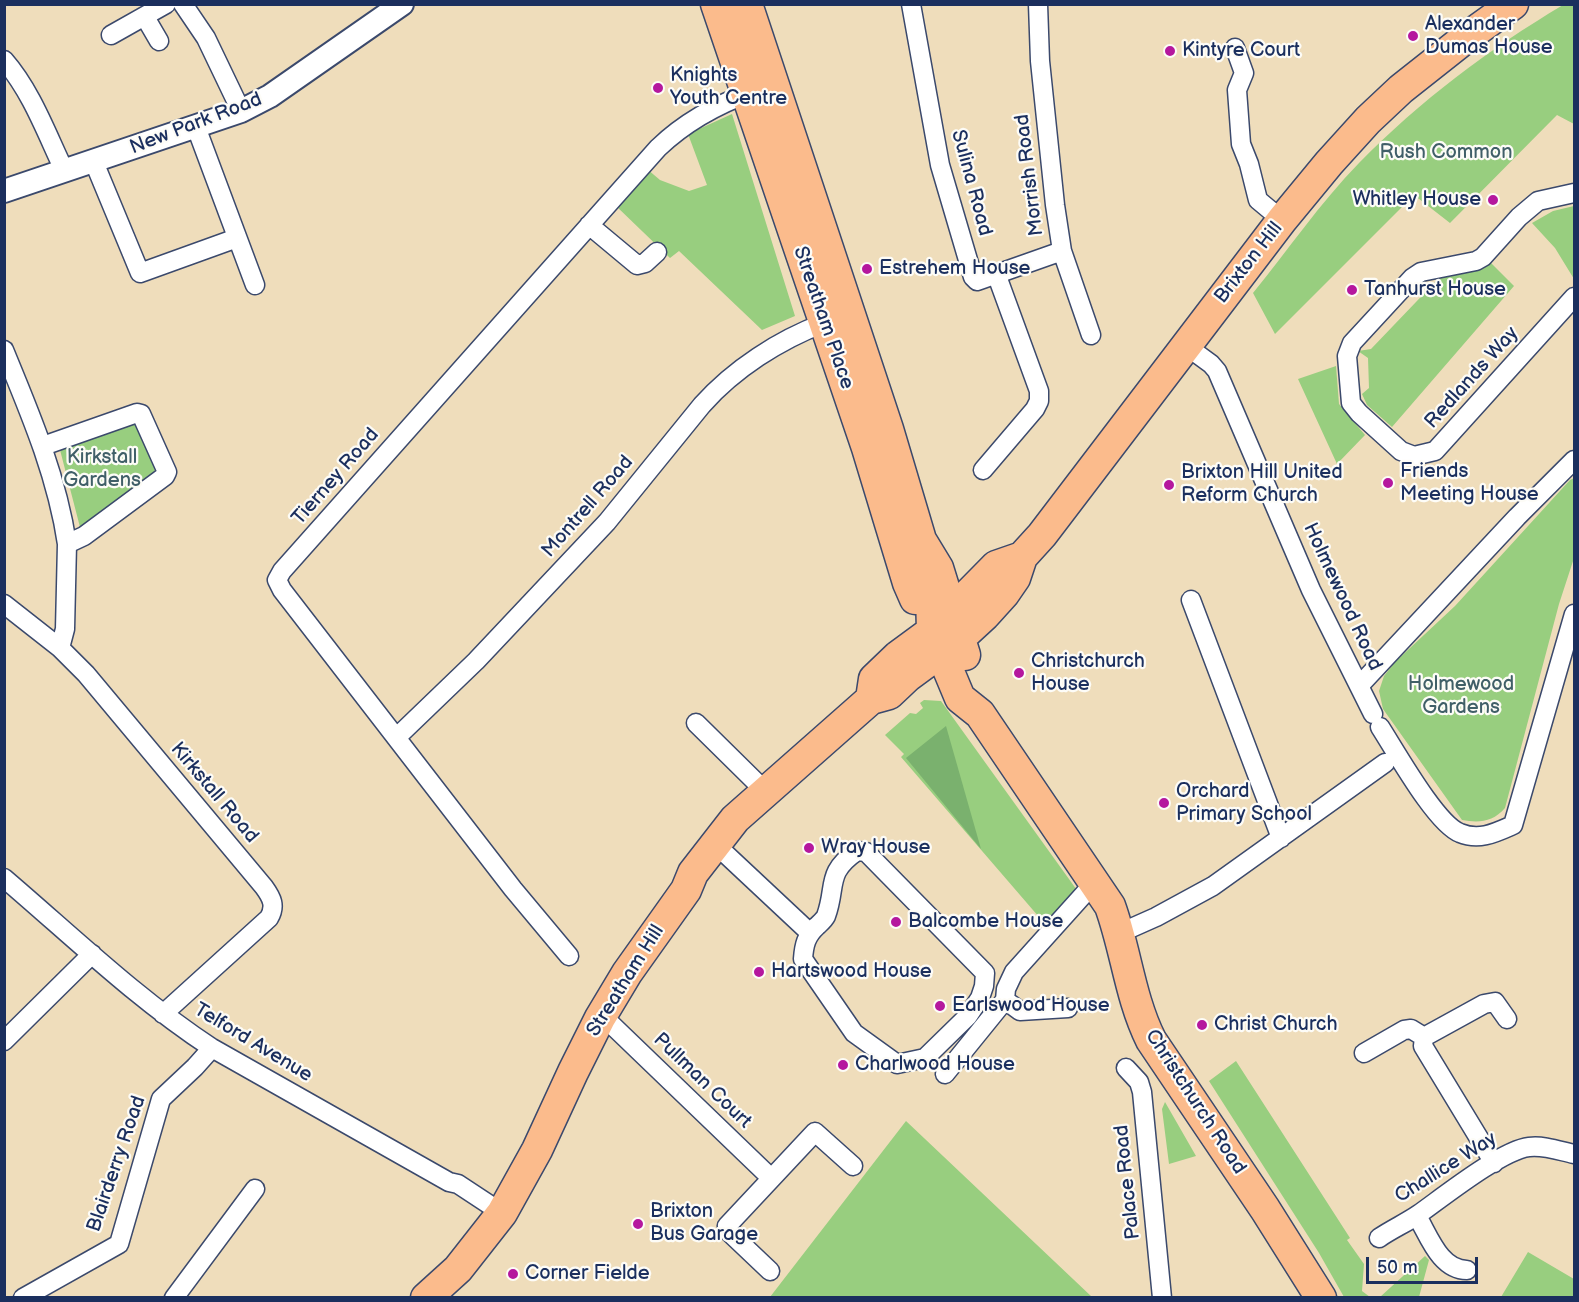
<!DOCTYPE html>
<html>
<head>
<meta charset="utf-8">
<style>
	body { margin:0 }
	#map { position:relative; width:1579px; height:1302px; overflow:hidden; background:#efddbb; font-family:"Balsamiq Sans",sans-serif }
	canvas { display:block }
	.frame { position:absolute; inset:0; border:6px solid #1b2f5e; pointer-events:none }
	.scale { position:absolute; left:1366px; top:1257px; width:112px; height:27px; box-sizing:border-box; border:3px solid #1b2f5e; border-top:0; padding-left:8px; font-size:18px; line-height:21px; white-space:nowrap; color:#1b2f5e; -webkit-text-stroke:4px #fdfcf7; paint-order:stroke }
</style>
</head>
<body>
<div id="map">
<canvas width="1579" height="1302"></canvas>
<div class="frame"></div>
<div class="scale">50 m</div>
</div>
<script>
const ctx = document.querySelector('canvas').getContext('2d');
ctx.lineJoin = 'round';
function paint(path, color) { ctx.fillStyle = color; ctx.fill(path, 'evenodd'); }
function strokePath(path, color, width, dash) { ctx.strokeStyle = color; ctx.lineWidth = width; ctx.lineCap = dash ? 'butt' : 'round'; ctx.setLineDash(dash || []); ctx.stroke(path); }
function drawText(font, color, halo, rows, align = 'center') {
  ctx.font = font + ' "Balsamiq Sans",sans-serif'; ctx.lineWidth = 4.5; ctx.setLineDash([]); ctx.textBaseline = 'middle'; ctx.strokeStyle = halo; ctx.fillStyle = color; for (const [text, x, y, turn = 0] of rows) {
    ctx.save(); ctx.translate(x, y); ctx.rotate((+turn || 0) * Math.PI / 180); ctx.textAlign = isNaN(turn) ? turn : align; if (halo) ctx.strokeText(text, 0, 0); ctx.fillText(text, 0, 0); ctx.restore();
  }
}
const green = new Path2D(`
	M 1563,5 L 1574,5 L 1574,124 L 1557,115 L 1450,223 L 1414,195 L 1275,334 L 1253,293 C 1288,250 1320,203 1359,163 C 1420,101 1489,49 1563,5 Z
	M 732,114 L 795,316 L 762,330 L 679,251 L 670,258 L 615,205 L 647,169 L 660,180 L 689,191 L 707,185 L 688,134 Z
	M 1574,206 L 1574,279 L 1555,248 L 1532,223 L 1553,211 Z
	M 1490,262 L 1514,286 L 1392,427 L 1367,405 L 1362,394 L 1369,388 L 1368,358 L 1358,351 L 1371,349 L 1438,279 Z
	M 1336,366 L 1339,404 L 1365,435 L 1337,464 L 1298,379 Z
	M 131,423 L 136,424 L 154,464 L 155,472 L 81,531 L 59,446 Z
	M 1574,478 L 1574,558 L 1559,604 L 1505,808 C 1493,822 1479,823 1462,820 L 1383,709 L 1379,691 L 1384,676 L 1395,662 L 1455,606 L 1570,480 Z
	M 924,700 L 941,701 L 1079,893 L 1045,924 L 901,757 L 904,754 L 885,735 L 910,713 L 916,714 L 923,708 L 920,703 Z
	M 1236,1061 L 1350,1238 L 1347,1240 L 1364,1264 L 1362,1291 L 1370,1297 L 1344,1297 L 1319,1253 L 1209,1081 Z
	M 1165,1102 L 1196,1156 L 1169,1164 L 1162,1109 Z
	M 906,1121 L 1092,1297 L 770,1297 Z
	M 1528,1252 L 1574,1279 L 1574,1297 L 1501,1297 Z
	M 1425,1256 L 1429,1260 L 1419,1297 L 1380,1297 Z`);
const forest = new Path2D(`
	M 946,726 L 981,849 L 906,758 Z`);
const minor = new Path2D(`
	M 183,4 L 206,38 L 241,111
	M 911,4 L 940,165 L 973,277 L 977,281 L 1062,251
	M 1038,4 L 1040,61 L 1055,205 L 1062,251 L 1091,335
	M 145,17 L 159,41
	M 111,35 L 166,4
	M 1235,48 L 1244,73 L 1237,90 L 1241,144 L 1249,164 L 1258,200 L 1282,220
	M 4,60 C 32,92 47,135 65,172
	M 196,127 L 255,285
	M 94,162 L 140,273 L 237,238
	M 1574,193 L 1538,201 L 1519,217 L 1483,257 L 1476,261 L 1421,272 L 1412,278 L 1352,343 L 1347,356 L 1351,403 L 1359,413 L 1401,451 L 1414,456 L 1435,451 L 1574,297
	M 589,225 L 637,265 L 645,263 L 657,252
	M 1185,345 L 1211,364 L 1217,371 L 1311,590 L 1373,714
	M 4,350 C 30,413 57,476 67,544 L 84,536 L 165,476 L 167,472 L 141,414 L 137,413 L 43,446
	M 983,470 L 1035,409 L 1039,401 L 1039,391 L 997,276
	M 1191,600 L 1281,838
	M 4,604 L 60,648 L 86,674 L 264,887 C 272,898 276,906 269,918 L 163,1014
	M 60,648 L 65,629 L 67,544
	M 1359,686 L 1517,517 L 1574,460
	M 696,723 L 766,792
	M 1380,727 C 1395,750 1436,824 1460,833 C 1479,841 1495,833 1513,825 L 1574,614
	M 397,737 L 476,661 L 607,522 L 702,405 C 734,369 779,340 824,323
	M 715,844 L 809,932
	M 857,851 L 866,852 L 985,973 L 984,986 L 980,998 L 968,1016 L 925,1058 L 897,1064 L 854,1033 L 803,959 C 804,945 806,936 817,926 C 820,923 824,920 826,916 C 837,886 825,873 857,851 Z
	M 4,878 C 72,936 137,999 212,1048 L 449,1182 L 458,1184 L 502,1213
	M 1120,933 L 1156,917 L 1213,886 L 1385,763
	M 569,956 L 513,889 L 282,590 L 277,580 L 282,571 L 658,148 C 686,121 718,104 754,91
	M 1005,1000 L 1020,1011 L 1068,1008
	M 600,1018 L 612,1025 L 771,1178
	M 1424,1037 L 1423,1046 L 1494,1163
	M 1424,1037 L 1484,1004 L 1495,1002 L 1507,1019
	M 4,1041 L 92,954
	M 1364,1053 L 1404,1030 L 1411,1029 L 1424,1037
	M 1126,1068 L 1139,1082 L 1142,1092 L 1162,1298
	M 945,1074 L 1005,1000 L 1006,989 L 1014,972 L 1085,893 L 1097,885
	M 1417,1216 C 1429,1236 1440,1270 1467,1270
	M 1379,1238 C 1392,1229 1406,1223 1419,1214 C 1443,1197 1502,1150 1529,1147 C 1544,1145 1560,1151 1574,1154
	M 770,1271 L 730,1233 L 727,1226 L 815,1132 L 853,1166
	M 23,1298 L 119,1244 L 161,1099 L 195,1067 L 212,1048
	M 174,1298 L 255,1189`);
const tertiary = new Path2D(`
	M 4,191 L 241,111 L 270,96 L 402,4`);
const trunk = new Path2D(`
	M 716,4 L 867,448 L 908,583 L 915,599
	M 747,4 L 888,429 L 921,540 L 938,568 L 965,655
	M 921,540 L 923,572 L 931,594 L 932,631 L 960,698 L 980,714 L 1110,906 C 1126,950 1130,998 1151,1040 L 1265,1209 L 1321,1298
	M 871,699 L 874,679 L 898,656 L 932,631 L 996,566 L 1022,557
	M 426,1298 L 458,1269 L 502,1213 L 537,1150 L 573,1072 L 600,1018 L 627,973 L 686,890 L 693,873 L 735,819 L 871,699 L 889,694 L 907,677 L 960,638 L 985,615 L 1004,594 L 1015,578 L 1022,557 L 1042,535 L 1282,220 L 1329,163 L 1368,120 L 1401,89 L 1463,40 L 1513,4`);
const markers = [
	[1413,36,6,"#b5179e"],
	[1170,51,6,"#b5179e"],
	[658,88,6,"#b5179e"],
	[1493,200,6,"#b5179e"],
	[867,269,6,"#b5179e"],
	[1352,290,6,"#b5179e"],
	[1388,483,6,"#b5179e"],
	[1169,485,6,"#b5179e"],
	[1019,673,6,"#b5179e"],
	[1164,803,6,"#b5179e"],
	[809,848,6,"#b5179e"],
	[896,922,6,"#b5179e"],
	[759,972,6,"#b5179e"],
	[940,1006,6,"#b5179e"],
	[1202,1025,6,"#b5179e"],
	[843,1065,6,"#b5179e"],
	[638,1224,6,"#b5179e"],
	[513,1274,6,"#b5179e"]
];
const poiNames = [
	["Alexander",1425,25],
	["Dumas House",1425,48],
	["Kintyre Court",1182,51],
	["Knights",670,76],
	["Youth Centre",670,99],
	["Whitley House",1481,200,"right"],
	["Estrehem House",879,269],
	["Tanhurst House",1364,290],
	["Friends",1400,472],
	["Meeting House",1400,495],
	["Brixton Hill United",1181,473],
	["Reform Church",1181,496],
	["Christchurch",1031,662],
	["House",1031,685],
	["Orchard",1176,792],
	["Primary School",1176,815],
	["Wray House",821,848],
	["Balcombe House",908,922],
	["Hartswood House",771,972],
	["Earlswood House",952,1006],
	["Christ Church",1214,1025],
	["Charlwood House",855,1065],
	["Brixton",650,1212],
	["Bus Garage",650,1235],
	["Corner Fielde",525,1274]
];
const streetNames = [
	["New Park Road",196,124,-21],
	["Morrish Road",1030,175,-97],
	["Sulina Road",971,183,75],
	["Brixton Hill",1249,263,-52],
	["Streatham Place",823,318,71],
	["Redlands Way",1472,378,-48],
	["Tierney Road",336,477,-49],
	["Montrell Road",588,507,-49],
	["Holmewood Road",1342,597,65],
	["Kirkstall Road",214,793,50],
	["Streatham Hill",626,981,-58],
	["Telford Avenue",253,1043,31],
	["Pullman Court",702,1081,44],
	["Christchurch Road",1195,1102,57],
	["Blairderry Road",117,1164,-71],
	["Challice Way",1446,1168,-32],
	["Palace Road",1128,1182,-96]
];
const parkNames = [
	["Rush Common",1446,153],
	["Kirkstall",102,458],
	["Gardens",102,481],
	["Holmewood",1461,685],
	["Gardens",1461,708]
];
paint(green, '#98ce7f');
paint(forest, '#7ab16e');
strokePath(minor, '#3b496c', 21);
strokePath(tertiary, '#3b496c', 26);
strokePath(trunk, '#3b496c', 33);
strokePath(minor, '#fff', 18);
strokePath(tertiary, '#fff', 22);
strokePath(trunk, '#fbbb8c', 30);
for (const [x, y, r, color] of markers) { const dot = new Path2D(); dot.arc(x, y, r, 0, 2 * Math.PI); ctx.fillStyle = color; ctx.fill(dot); strokePath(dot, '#fdfcf7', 2); }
drawText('20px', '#1b2f5e', '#fdfcf7', poiNames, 'left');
drawText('20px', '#1b2f5e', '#fdfcf7', streetNames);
drawText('20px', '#405f68', '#fdfcf7', parkNames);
</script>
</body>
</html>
